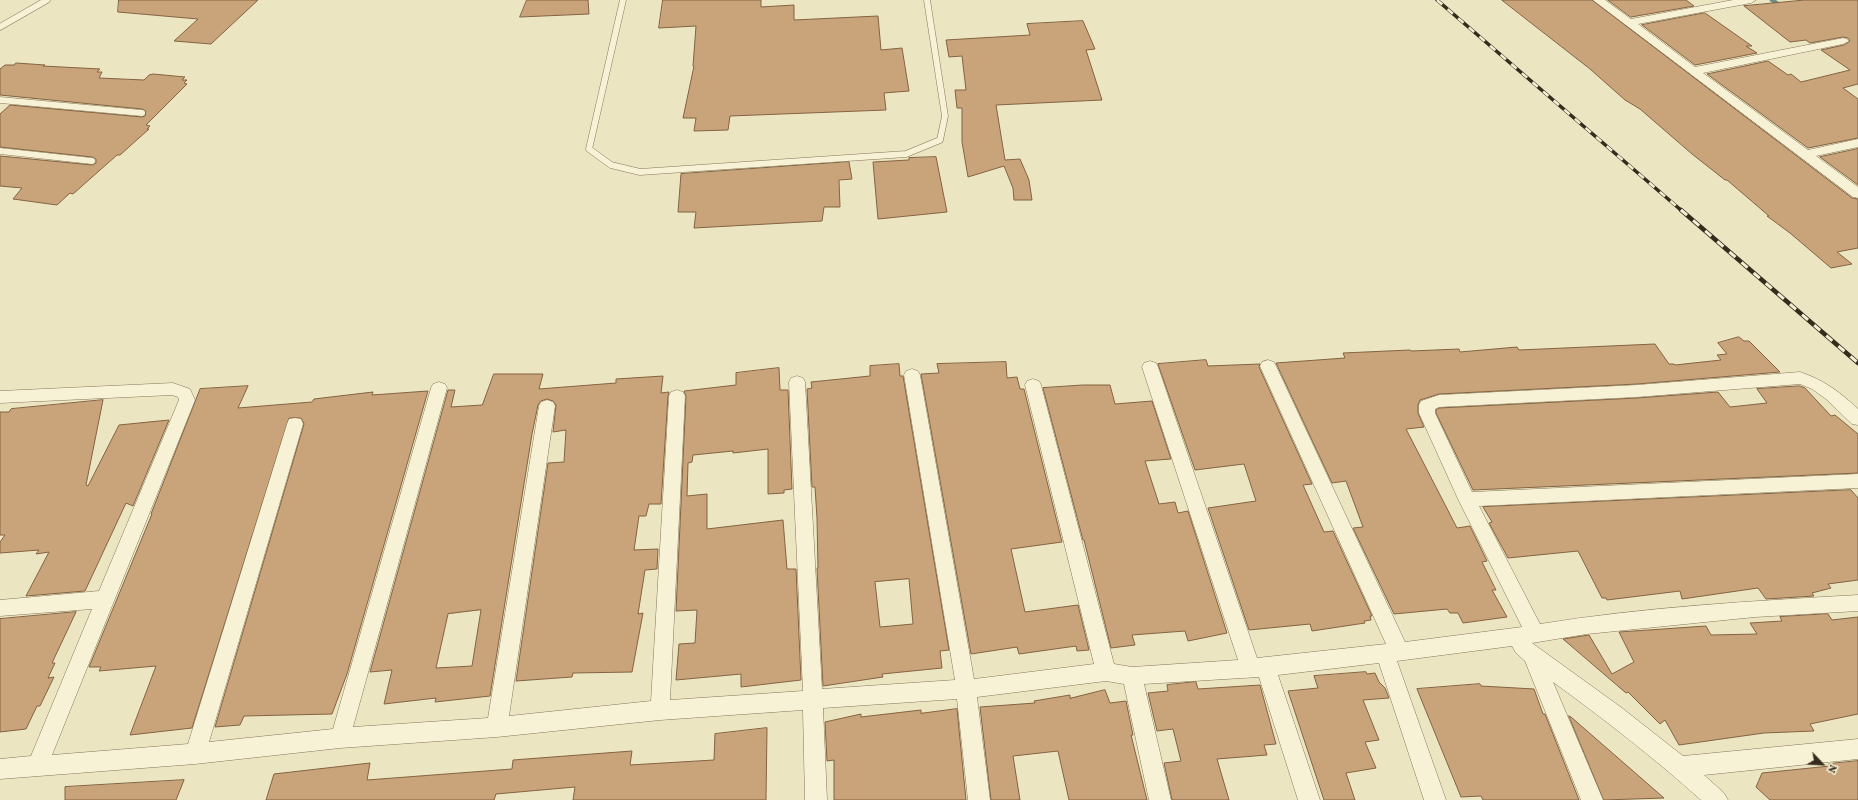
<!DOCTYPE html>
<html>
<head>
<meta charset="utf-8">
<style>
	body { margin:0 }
	#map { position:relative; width:1858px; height:800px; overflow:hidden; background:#ece5c2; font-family:"Crimson Pro",serif }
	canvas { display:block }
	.north { position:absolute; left:1802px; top:744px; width:40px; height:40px; -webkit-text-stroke:3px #f4eed2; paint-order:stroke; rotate:115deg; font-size:11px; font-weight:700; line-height:16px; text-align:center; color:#362c1e }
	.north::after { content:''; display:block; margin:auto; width:14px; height:18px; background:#362c1e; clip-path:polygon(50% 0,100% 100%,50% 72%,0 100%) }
</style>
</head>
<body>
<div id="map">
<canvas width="1858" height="800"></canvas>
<div class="north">N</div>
</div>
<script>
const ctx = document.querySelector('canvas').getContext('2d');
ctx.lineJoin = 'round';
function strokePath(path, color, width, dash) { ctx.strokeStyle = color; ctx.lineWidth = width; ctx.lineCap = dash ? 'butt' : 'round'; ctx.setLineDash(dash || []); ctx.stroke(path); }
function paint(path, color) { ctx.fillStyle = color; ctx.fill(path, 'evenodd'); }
const stream = new Path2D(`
	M 1772,0 L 1782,7`);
const building = new Path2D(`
	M 119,0 L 258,0 L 211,44 L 174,41 L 198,19 L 118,12 Z
	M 527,0 L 588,0 L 589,14 L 520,17 Z
	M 663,0 L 761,0 L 761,7 L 794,5 L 794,20 L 878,16 L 881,50 L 902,48 L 909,91 L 884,93 L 886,110 L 730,116 L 728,130 L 694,131 L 696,118 L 683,118 L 694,66 L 693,66 L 696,26 L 659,28 Z
	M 1502,0 L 1592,0 L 1852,198 L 1858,199 L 1858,248 L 1837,252 L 1852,264 L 1831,268 L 1790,233 L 1767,216 L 1769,216 L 1727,180 L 1725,180 L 1692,154 L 1640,109 L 1625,100 L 1590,69 Z
	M 1608,0 L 1686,0 L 1694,6 L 1631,17 Z
	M 1805,0 L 1858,0 L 1858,84 L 1843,88 L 1858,99 L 1858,138 L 1808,148 L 1707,74 L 1768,61 L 1788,75 L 1791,74 L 1801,82 L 1850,70 L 1821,50 L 1844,45 L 1850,41 L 1848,38 L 1843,37 L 1810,43 L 1806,40 L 1790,42 L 1744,6 Z
	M 1705,13 L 1752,46 L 1746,46 L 1757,53 L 1695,65 L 1642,25 Z
	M 1083,21 L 1095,49 L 1086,50 L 1102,100 L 996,105 L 1005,160 L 1020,159 L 1029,180 L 1032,200 L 1014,200 L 1013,188 L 1004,166 L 968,177 L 962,142 L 962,108 L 957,108 L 955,90 L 966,90 L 962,56 L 949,57 L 946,40 L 1030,35 L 1027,24 Z
	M 16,63 L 45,65 L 43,66 L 100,69 L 97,72 L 102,72 L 99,78 L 144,80 L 149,75 L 153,74 L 185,77 L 182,80 L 187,80 L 184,83 L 187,84 L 146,125 L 150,126 L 147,129 L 149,129 L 120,155 L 117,155 L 73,194 L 70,193 L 57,205 L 13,199 L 22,188 L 0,186 L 0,156 L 92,165 L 96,163 L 96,159 L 92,157 L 0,147 L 0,114 L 10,105 L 142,117 L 145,116 L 146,111 L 142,109 L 0,95 L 0,69 L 5,65 L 14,65 Z
	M 1858,149 L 1858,185 L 1820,157 Z
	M 936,157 L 947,212 L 878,219 L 873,162 L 909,160 L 909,158 Z
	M 849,162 L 852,179 L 839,180 L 840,207 L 824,207 L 822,221 L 694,228 L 696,212 L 678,212 L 681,174 Z
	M 1739,337 L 1744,341 L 1749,341 L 1780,372 L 1637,384 L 1439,394 L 1420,400 L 1418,405 L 1418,413 L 1424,427 L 1406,429 L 1457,528 L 1470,526 L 1487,561 L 1482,562 L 1496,590 L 1492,590 L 1507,617 L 1463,623 L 1458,613 L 1450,613 L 1447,609 L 1394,614 L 1353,528 L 1363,527 L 1346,481 L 1332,483 L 1276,363 L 1345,358 L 1343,353 L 1410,350 L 1411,351 L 1459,349 L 1460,352 L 1517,347 L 1519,350 L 1655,344 L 1669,364 L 1674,364 L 1675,365 L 1721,360 L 1717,355 L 1727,354 L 1718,343 Z
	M 1206,360 L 1208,366 L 1260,364 L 1259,367 L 1312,484 L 1303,485 L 1324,532 L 1333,531 L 1372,616 L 1370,616 L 1371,620 L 1364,621 L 1365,623 L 1312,631 L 1310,624 L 1249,630 L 1208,508 L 1256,501 L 1244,464 L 1195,470 L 1158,364 Z
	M 1006,362 L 1007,378 L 1017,377 L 1020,389 L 1024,389 L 1062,542 L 1011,549 L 1025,612 L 1078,605 L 1089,650 L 1077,651 L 1076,646 L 1019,654 L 1017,647 L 971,654 L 921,374 L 939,373 L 937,364 Z
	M 899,364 L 900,376 L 903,376 L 949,650 L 940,651 L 942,668 L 882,674 L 883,677 L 823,686 L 817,568 L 818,568 L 817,518 L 815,487 L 812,487 L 807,389 L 812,388 L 811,382 L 870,376 L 870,366 ZM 909,579 L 913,624 L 880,627 L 875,582 Z
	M 779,368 L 780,390 L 788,390 L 792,489 L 784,490 L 784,493 L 768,494 L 768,449 L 733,453 L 733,451 L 693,455 L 692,462 L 688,463 L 687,496 L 707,494 L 707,529 L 783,520 L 787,569 L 796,569 L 801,680 L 741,687 L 741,674 L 676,680 L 679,644 L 695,643 L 697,610 L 676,611 L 686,396 L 684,391 L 736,385 L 736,373 Z
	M 494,374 L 543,374 L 539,389 L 616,383 L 616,379 L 663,376 L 661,393 L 669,392 L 668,396 L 661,504 L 649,504 L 646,516 L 639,516 L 634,550 L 658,549 L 657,569 L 645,570 L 638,614 L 643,613 L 632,672 L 573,673 L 572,677 L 516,681 L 548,463 L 564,462 L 566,430 L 553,432 L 556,405 L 553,401 L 547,399 L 541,401 L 538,405 L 532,434 L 490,696 L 435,702 L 436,698 L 384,704 L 392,670 L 370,672 L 448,390 L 455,390 L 451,407 L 482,405 ZM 481,610 L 472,666 L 436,668 L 448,614 Z
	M 1083,385 L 1110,385 L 1115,404 L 1152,401 L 1171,459 L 1145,461 L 1159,504 L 1175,502 L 1178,513 L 1188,511 L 1227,633 L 1188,641 L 1185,631 L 1132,635 L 1135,645 L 1111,648 L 1084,540 L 1083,540 L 1043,388 Z
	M 248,386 L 238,408 L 312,402 L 314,399 L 373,392 L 372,395 L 428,391 L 347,674 L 332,714 L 244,716 L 240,725 L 215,727 L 304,424 L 301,418 L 289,418 L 192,728 L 130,735 L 156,666 L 99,671 L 101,667 L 89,667 L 152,514 L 151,514 L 200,389 Z
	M 1800,386 L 1805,388 L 1831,416 L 1835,415 L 1858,434 L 1858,473 L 1473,490 L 1436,413 L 1436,410 L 1439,408 L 1637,398 L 1718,392 L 1730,407 L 1767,403 L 1757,389 Z
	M 103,400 L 86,485 L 88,486 L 119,425 L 169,420 L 133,506 L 126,503 L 85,591 L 26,596 L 49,552 L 36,554 L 39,550 L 0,553 L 0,542 L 5,535 L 0,535 L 0,412 L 9,412 L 11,409 Z
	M 1851,490 L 1858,498 L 1858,580 L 1828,584 L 1831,588 L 1812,593 L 1814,596 L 1766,599 L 1758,588 L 1682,599 L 1680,591 L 1607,600 L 1606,598 L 1602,598 L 1578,551 L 1508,558 L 1489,523 L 1492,522 L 1483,507 Z
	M 76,612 L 52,663 L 55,663 L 48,678 L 54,677 L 40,706 L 37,706 L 26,729 L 0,732 L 0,619 Z
	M 1828,614 L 1832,620 L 1858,617 L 1858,714 L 1810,724 L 1814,731 L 1764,733 L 1679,745 L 1665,720 L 1660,724 L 1628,692 L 1626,693 L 1563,639 L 1589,635 L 1612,674 L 1634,662 L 1619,632 L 1706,626 L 1711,635 L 1757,634 L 1750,623 L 1782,621 L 1780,617 Z
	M 1366,672 L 1367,674 L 1375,673 L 1379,682 L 1385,688 L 1389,698 L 1363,700 L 1379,740 L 1365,742 L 1376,768 L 1346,773 L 1355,800 L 1324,800 L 1288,691 L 1318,688 L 1314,676 Z
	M 1196,682 L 1198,689 L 1260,685 L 1276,744 L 1264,745 L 1267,755 L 1217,759 L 1229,800 L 1172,800 L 1164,763 L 1181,761 L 1173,729 L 1157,731 L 1148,693 L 1168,691 L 1167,685 Z
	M 1480,684 L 1481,686 L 1534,689 L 1543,714 L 1545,714 L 1579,800 L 1483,800 L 1481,796 L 1461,797 L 1417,689 Z
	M 1105,690 L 1110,703 L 1126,701 L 1133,735 L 1131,735 L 1147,800 L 1069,800 L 1058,751 L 1013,756 L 1020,800 L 991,800 L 980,707 L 1035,703 L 1034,701 L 1070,695 L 1070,698 Z
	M 957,709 L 966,800 L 834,800 L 834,760 L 827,761 L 825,722 L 861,714 L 861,717 L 921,710 L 921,713 Z
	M 1569,716 L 1571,717 L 1664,798 L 1604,800 Z
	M 767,728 L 766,800 L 573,800 L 575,787 L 496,794 L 494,800 L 266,800 L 274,774 L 370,763 L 367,780 L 512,769 L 513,760 L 632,751 L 630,765 L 714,760 L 715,734 Z
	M 1858,761 L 1858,800 L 1770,800 L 1756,787 L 1762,773 L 1830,766 L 1829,764 Z
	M 184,780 L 176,800 L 65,800 L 65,787 Z`);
const lane = new Path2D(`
	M 623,0 L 589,149 L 611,165 L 640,172 L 906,154 L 940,140 L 945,116 L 927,0
	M 0,27 L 47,0
	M 0,100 L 142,113
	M 0,151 L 92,161`);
const street = new Path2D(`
	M 1593,0 L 1605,0 L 1631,19 L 1733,0 L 1756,0 L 1751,3 L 1638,24 L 1695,67 L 1843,38 L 1847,39 L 1849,41 L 1843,44 L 1703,73 L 1808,150 L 1858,139 L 1858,147 L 1816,156 L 1858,187 L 1858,198 L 1853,197 Z
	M 1268,360 L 1274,362 L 1276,366 L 1405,642 L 1522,627 L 1458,499 L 1419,413 L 1419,405 L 1421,401 L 1439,395 L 1637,385 L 1800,372 C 1824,380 1840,392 1858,409 L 1858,425 L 1852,424 L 1826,399 L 1812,389 L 1800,384 L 1637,397 L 1439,407 L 1435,409 L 1435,413 L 1472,492 L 1858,474 L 1858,488 L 1479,506 L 1540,624 C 1645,607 1752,601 1858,595 L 1858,611 L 1755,617 L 1587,634 L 1532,643 L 1622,708 L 1683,756 L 1858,739 L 1858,759 L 1704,775 L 1724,793 L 1728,800 L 1701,800 C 1654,758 1604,719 1553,682 L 1603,800 L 1581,800 L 1525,661 L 1516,653 L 1512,646 L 1397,661 L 1446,800 L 1424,800 L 1379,663 L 1278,675 L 1320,800 L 1298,800 L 1259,677 L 1144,684 L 1171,800 L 1149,800 L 1124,684 L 1106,681 L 977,697 L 990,800 L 968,800 L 957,699 L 823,708 L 827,800 L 805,800 L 803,710 L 660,720 L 497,737 L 340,748 L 195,764 L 0,779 L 0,759 L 31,756 L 92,609 L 0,616 L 0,600 L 99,591 L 179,400 L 178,397 L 172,395 L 0,403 L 0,391 L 173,383 L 190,389 L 195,400 L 52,755 L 188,744 L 287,424 L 289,419 L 295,418 L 301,419 L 303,424 L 209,742 L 333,729 L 431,388 L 433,384 L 439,382 L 445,384 L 447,388 L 353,727 L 488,718 L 539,406 L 541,402 L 547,400 L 553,402 L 555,406 L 509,716 L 651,701 L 669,396 L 671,392 L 677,390 L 683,392 L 685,396 L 670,700 L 803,691 L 789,382 L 791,378 L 797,376 L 803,378 L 805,382 L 822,689 L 955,680 L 904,375 L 906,371 L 912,369 L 918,371 L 920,375 L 974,679 L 1094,664 L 1025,385 L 1027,381 L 1033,379 L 1039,381 L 1041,385 L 1114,664 L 1132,667 L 1238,660 L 1142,367 L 1144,363 L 1150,361 L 1156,363 L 1158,367 L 1257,658 L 1386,644 L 1260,366 L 1262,362 Z`);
const railFar1 = new Path2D(`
	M 1437,0 L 1682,211`);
const rail = new Path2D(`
	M 1681,210 L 1858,363`);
strokePath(stream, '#6c8d88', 4.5);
paint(building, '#c9a47a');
strokePath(building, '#836341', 1);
strokePath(lane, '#85765a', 7);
strokePath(street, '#85765a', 1);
strokePath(lane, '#f7f1d5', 6);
paint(street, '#f7f1d5');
strokePath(railFar1, '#362c1e', 3.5);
strokePath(rail, '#362c1e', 4.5);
strokePath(railFar1, '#f4eed2', 2.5, [7]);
strokePath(rail, '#f4eed2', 3, [8]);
</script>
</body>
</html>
